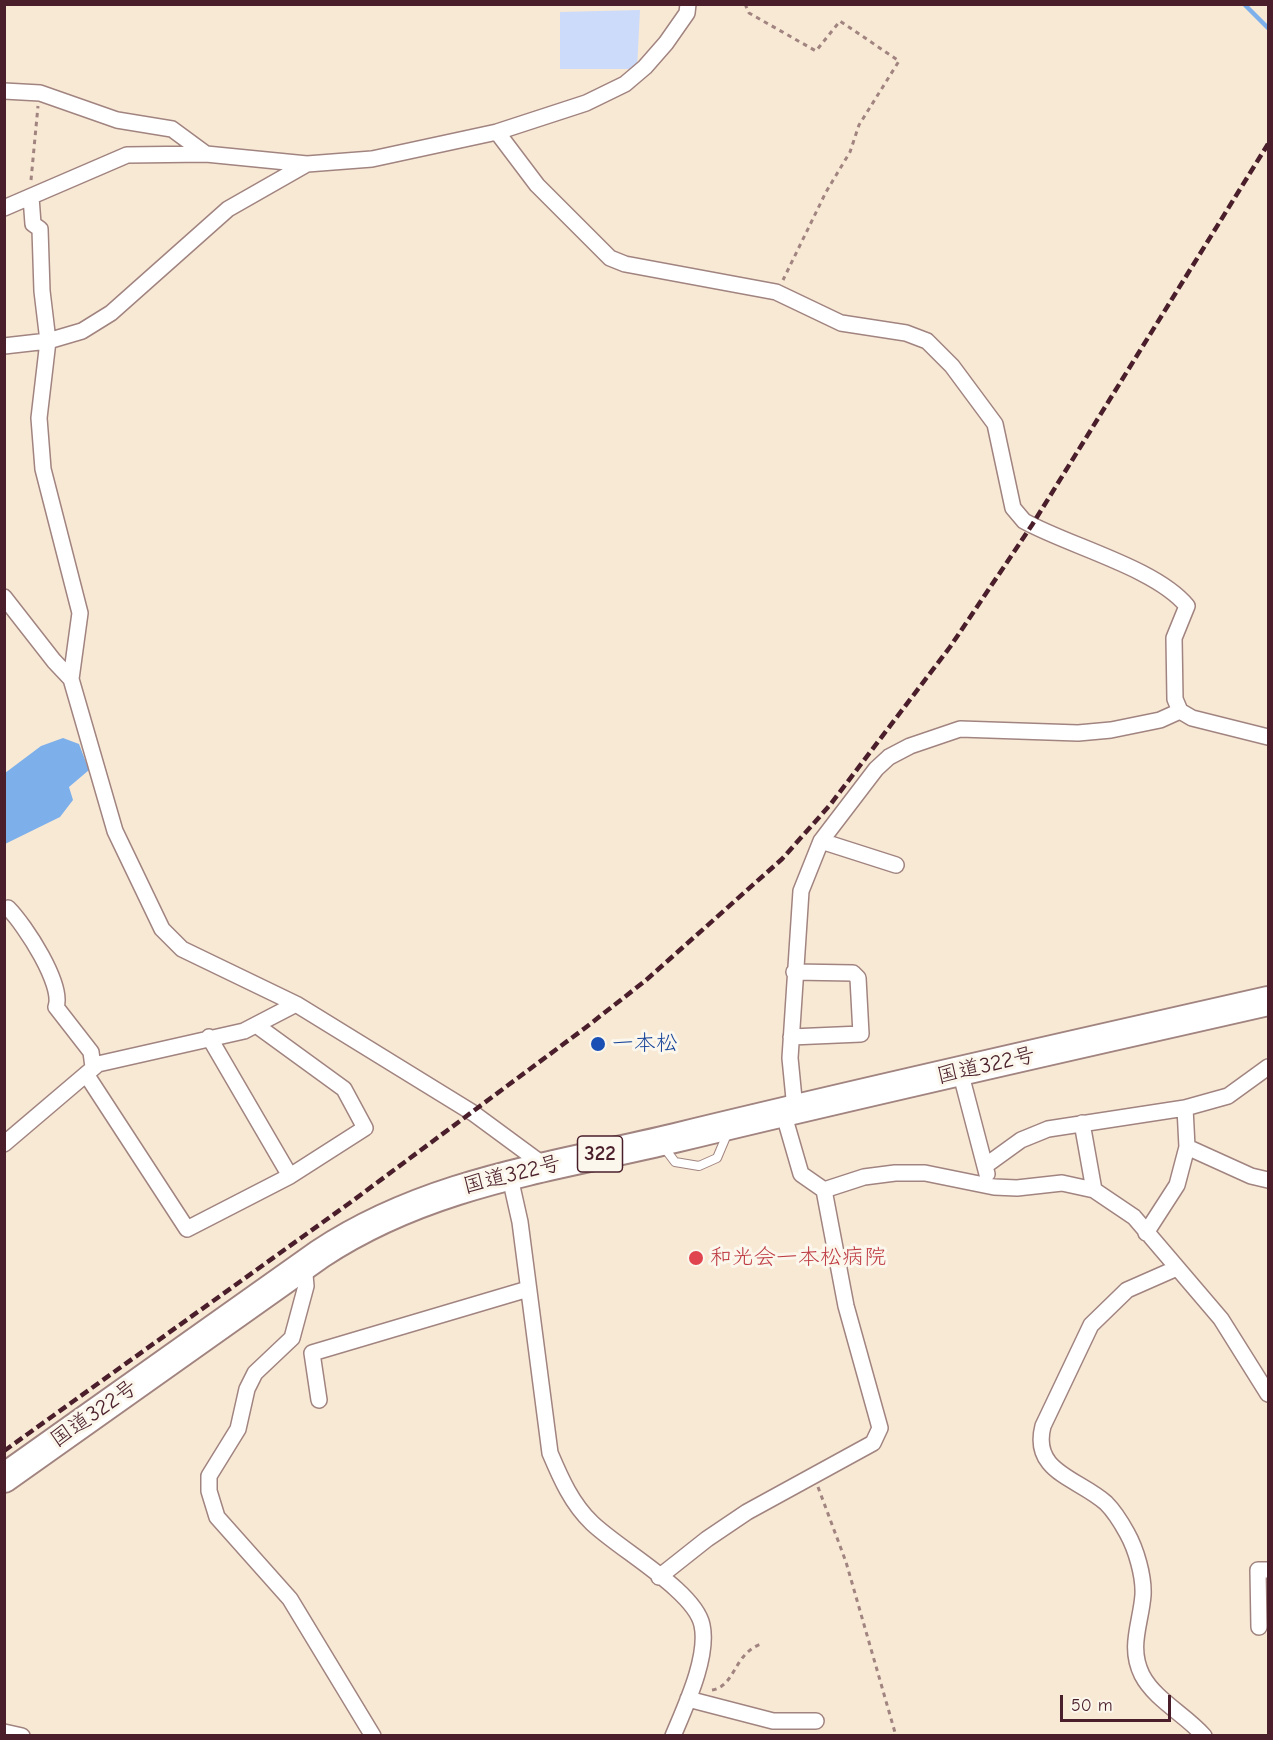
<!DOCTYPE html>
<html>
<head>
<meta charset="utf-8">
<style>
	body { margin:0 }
	#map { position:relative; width:1273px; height:1740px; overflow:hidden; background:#f8e9d5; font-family:"Comic Neue",sans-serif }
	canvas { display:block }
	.frame { position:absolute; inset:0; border:6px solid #4a1f2b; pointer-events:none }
	.scale { position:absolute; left:1060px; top:1695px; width:111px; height:27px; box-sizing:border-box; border:3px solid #4a1f2b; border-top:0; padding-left:8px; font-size:18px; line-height:21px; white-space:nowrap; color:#4a1f2b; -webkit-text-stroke:4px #fbf7ec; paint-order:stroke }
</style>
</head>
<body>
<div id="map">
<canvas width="1273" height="1740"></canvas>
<div class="frame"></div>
<div class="scale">50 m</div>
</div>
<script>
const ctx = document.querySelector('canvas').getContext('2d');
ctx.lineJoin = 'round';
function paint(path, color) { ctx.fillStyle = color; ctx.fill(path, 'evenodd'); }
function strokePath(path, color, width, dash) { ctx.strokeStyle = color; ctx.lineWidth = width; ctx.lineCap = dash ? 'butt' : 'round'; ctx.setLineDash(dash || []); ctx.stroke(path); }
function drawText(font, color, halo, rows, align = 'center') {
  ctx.font = font + ' "Comic Neue","Klee One",sans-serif'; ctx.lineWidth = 6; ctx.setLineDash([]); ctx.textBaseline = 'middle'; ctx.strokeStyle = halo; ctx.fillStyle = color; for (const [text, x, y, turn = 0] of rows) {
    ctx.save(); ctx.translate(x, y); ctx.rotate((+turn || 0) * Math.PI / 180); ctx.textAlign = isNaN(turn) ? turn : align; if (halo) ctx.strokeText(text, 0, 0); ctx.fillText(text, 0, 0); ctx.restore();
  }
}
const built = new Path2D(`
	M 640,10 L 637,69 L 560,69 L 560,12 Z`);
const water = new Path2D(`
	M 63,738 L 79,744 L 89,770 L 69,787 L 73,800 L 60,817 L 5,844 L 5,773 L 41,746 Z`);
const stream = new Path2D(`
	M 1244,4 L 1268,28`);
const path = new Path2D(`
	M 745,4 L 749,13 L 816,51 L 840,21 L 899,61 L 859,125 L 850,152 L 826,192 L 783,280
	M 31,180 L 38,106
	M 818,1487 L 846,1562 L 896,1736
	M 712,1690 C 736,1686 733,1654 761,1644`);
const lane = new Path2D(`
	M 663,1146 L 675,1162 L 699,1166 L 717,1158 L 728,1132`);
const street = new Path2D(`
	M 4,91 L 40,93 L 117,120 L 172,129 L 206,154
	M 497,132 L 537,185 L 610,258 L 625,264 L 776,292 L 841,323 L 906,333 L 927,341 L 952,366 L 995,424 L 1013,508 L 1024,521 C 1069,546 1156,568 1187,606 L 1174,638 L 1175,699 L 1180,711 L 1192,718 L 1268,737
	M 31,197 L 33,224 L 40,229 L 42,291 L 48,341 L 39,418 L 43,469 L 80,613 L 71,679 L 115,831 L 162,929 L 182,949 L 296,1004 L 473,1113 L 545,1166
	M 4,208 L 127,155 L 206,154 L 307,164 L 372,159 L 497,132 L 586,103 L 625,84 L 645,67 L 666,43 L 687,13 L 688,4
	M 4,346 L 48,341 L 82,331 L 111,313 L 228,209 L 307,164
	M 4,597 L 54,661 L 71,679
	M 821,841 L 896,865
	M 8,908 C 25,925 64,985 56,1007 L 91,1052 L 93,1067
	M 209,1037 L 290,1176
	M 791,1037 L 861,1034 L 858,978 L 853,973 L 794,972
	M 960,1071 L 987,1174
	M 86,1074 L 187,1229 L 290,1176 L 365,1128 L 344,1089 L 256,1025
	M 1185,1108 L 1228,1096 L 1268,1067
	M 795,1109 L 790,1058 L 801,891 L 821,841 L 876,769 L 889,757 L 910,746 L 960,729 L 1078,733 L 1111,730 L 1160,720 L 1180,711
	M 1082,1123 L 1094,1190
	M 4,1144 L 98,1064 L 244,1031 L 296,1004
	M 985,1166 L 1021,1140 L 1048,1129 L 1185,1108 L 1187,1147
	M 509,1173 L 520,1222 L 550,1453 C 561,1479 572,1504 592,1523 C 620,1550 695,1591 702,1625 C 709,1657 685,1707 673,1736
	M 824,1190 L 864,1177 L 895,1173 L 925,1173 L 994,1187 L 1017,1188 L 1062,1183 L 1094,1190 L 1134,1217 L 1221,1319 L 1268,1394
	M 1146,1233 L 1177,1185 L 1187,1147 L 1251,1176 L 1268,1180
	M 304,1264 L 306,1286 L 292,1338 L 255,1373 L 247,1389 L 238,1429 L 209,1476 L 209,1491 L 217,1517 L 290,1599 L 373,1736
	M 1177,1268 L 1127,1290 L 1091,1325 L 1043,1426 C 1031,1472 1078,1478 1106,1503 C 1115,1512 1121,1522 1127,1533 C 1136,1549 1144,1576 1143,1595 C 1141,1623 1128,1647 1142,1675 C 1155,1700 1186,1715 1204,1736
	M 319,1400 L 312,1353 L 528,1289
	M 659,1577 L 707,1539 L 747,1512 L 873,1443 L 880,1428 L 846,1306 L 824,1190 L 801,1174 L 783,1112
	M 1259,1627 L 1258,1570 L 1268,1570
	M 688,1699 L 773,1721 L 816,1721
	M 4,1732 L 22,1736`);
const highway = new Path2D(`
	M 4,1478 L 320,1254 C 429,1182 550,1168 675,1138 C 872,1090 1070,1046 1268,1001`);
const rail = new Path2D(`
	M 4,1451 L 351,1202 L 585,1028 L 645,981 L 782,859 L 830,805 L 950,647 L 1032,525 L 1268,144`);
const markers = [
	[598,1044,8,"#1a4fb4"],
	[696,1258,8,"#e0444e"]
];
const shields = [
	[600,1154,45]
];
const shieldNames = [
	["322",600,1154]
];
const transitNames = [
	["一本松",612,1044]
];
const streetNames = [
	["国道322号",986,1066,-13],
	["国道322号",512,1175,-14],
	["国道322号",94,1414,-35]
];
const healthNames = [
	["和光会一本松病院",710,1258]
];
paint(built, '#ccdbfa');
paint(water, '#7dafea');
strokePath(stream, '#7dafea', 4.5);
strokePath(lane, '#a18480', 10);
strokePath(street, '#a18480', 18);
strokePath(highway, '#a18480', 32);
strokePath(path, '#a18480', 3, [4.5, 4.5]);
strokePath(lane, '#fff', 8);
strokePath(street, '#fff', 15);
strokePath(highway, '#fff', 28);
strokePath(rail, '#4a1f2b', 4.5, [9, 4.5]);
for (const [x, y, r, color] of markers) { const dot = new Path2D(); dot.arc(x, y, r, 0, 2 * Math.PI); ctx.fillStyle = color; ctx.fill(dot); strokePath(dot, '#fbf7ec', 2); }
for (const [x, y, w] of shields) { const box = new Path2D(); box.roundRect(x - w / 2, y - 18, w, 36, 4.5); ctx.fillStyle = '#fbf7ec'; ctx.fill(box); strokePath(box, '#4a1f2b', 1.5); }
drawText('bold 21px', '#4a1f2b', null, shieldNames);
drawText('22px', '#164399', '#fbf7ec', transitNames, 'left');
drawText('22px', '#4a1f2b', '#fbf7ec', streetNames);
drawText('22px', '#be3a42', '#fbf7ec', healthNames, 'left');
</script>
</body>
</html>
